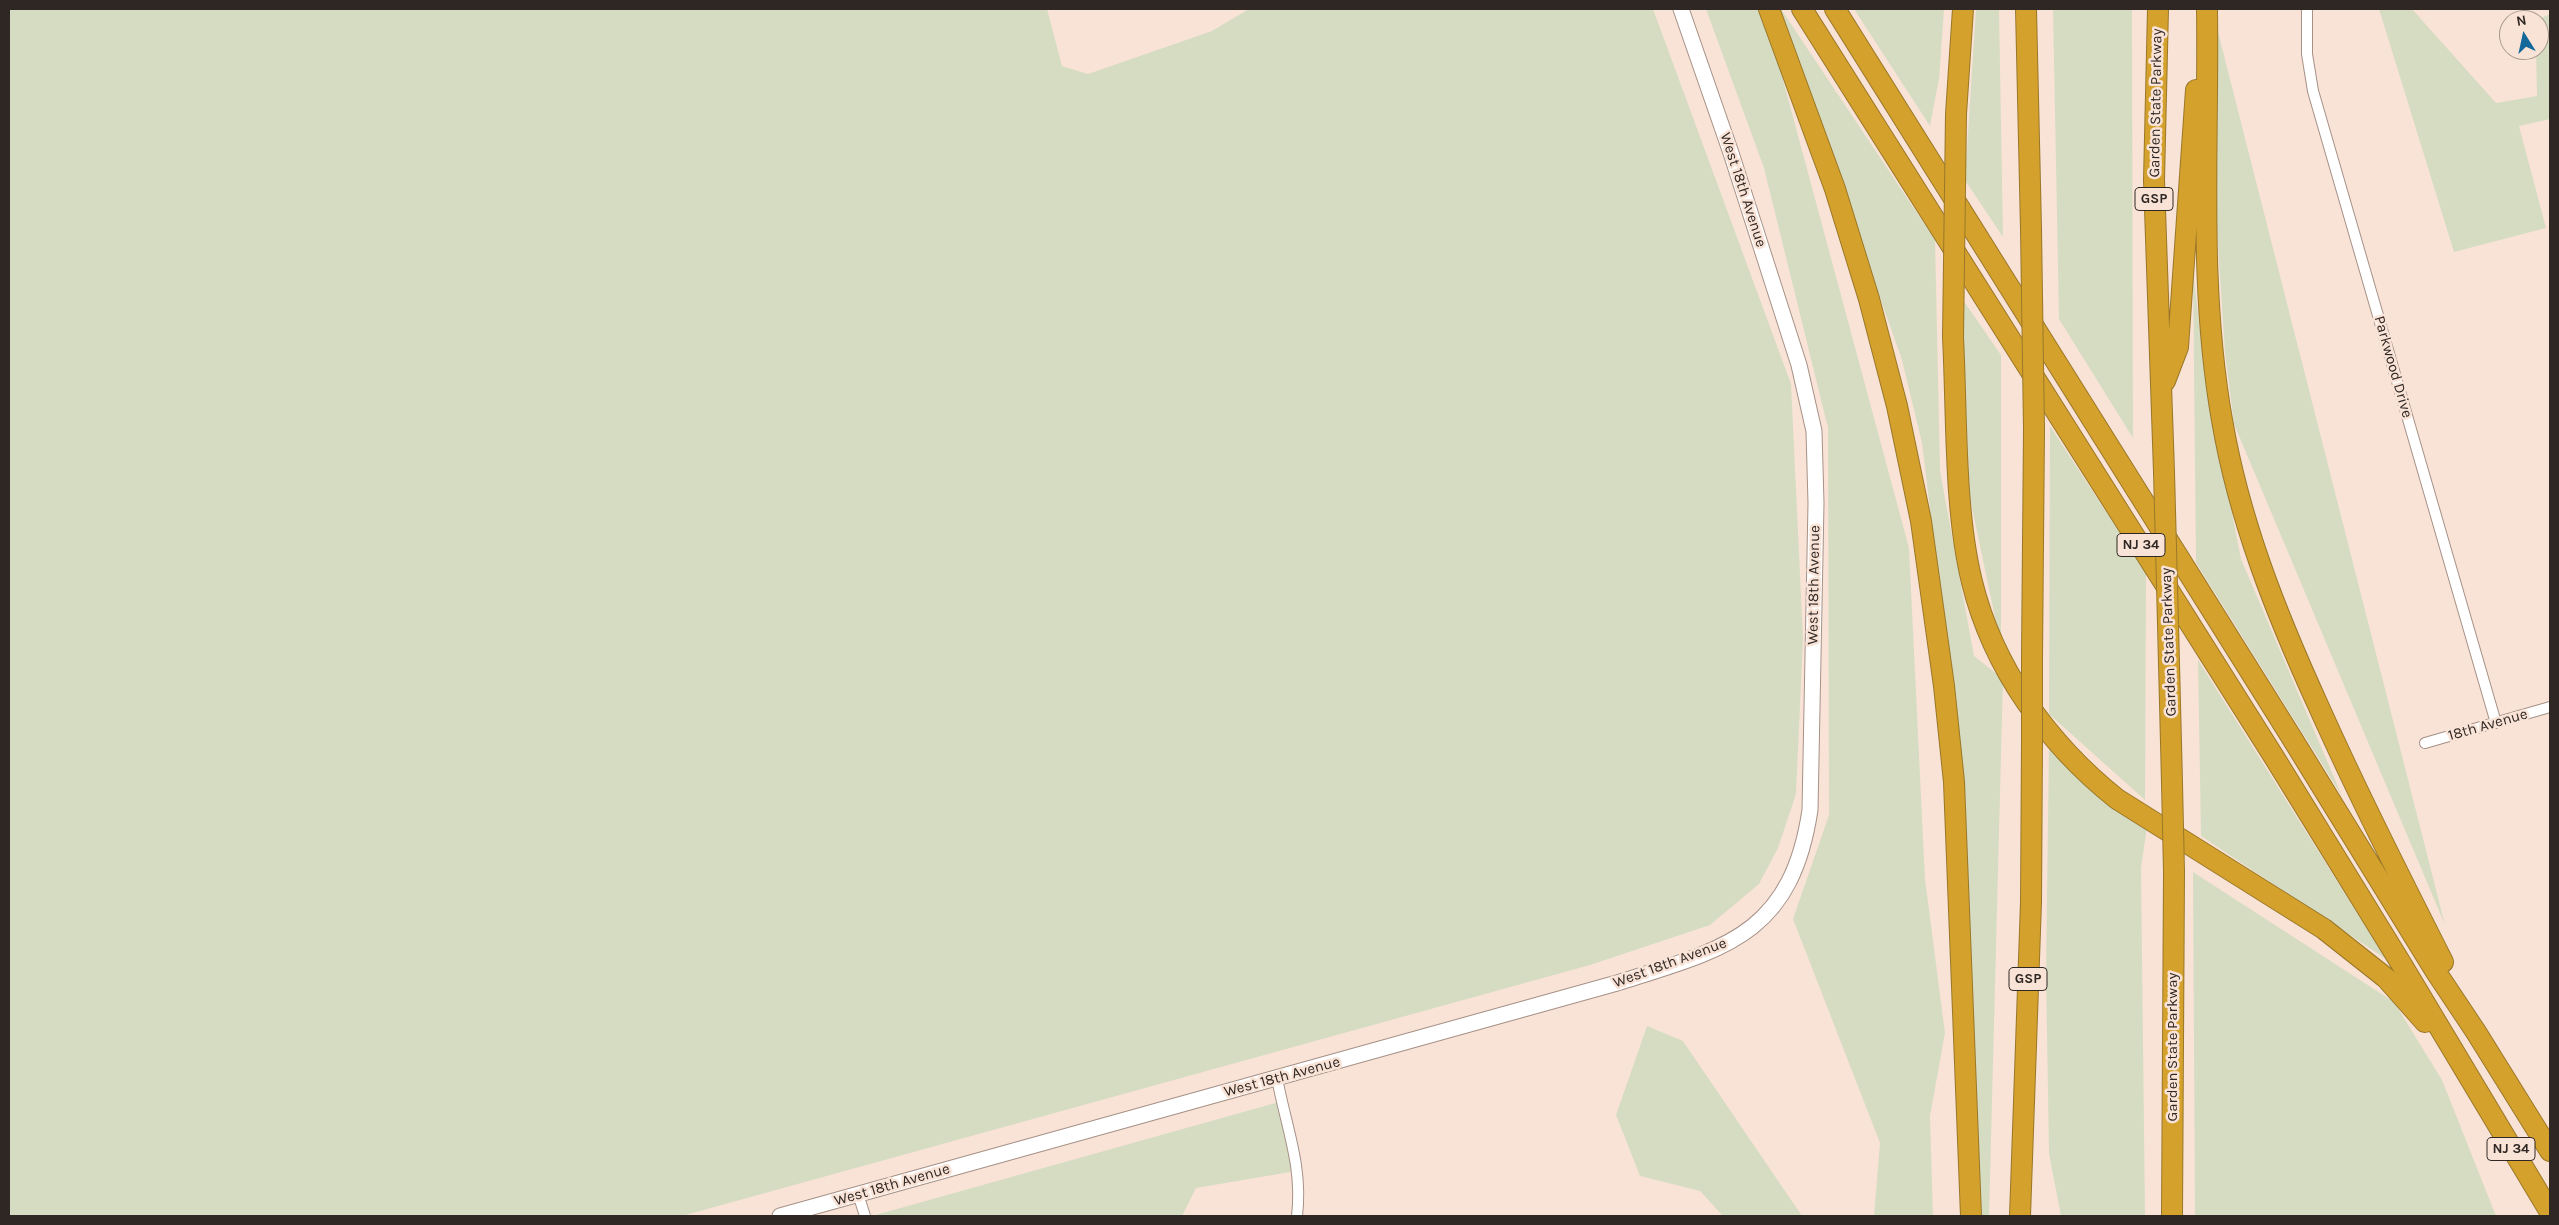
<!DOCTYPE html>
<html>
<head>
<meta charset="utf-8">
<style>
	body { margin:0 }
	#map { position:relative; width:2559px; height:1225px; overflow:hidden; background:#f9e3d7; font-family:Karla,sans-serif }
	canvas { display:block }
	.frame { position:absolute; inset:0; border:10px solid #2f2723; pointer-events:none }
	.north { position:absolute; left:2499px; top:10px; width:50px; height:50px; box-sizing:border-box; background:#f9e3d7; border:1px solid #a8988f; border-radius:50%; rotate:350deg; font-size:14px; font-weight:700; line-height:20px; text-align:center; color:#2f2723 }
	.north::after { content:''; display:block; margin:auto; width:18px; height:22px; background:#14699a; clip-path:polygon(50% 0,100% 100%,50% 72%,0 100%) }
</style>
</head>
<body>
<div id="map">
<canvas width="2559" height="1225"></canvas>
<div class="frame"></div>
<div class="north">N</div>
</div>
<script>
const ctx = document.querySelector('canvas').getContext('2d');
ctx.lineJoin = 'round';
function paint(path, color) { ctx.fillStyle = color; ctx.fill(path, 'evenodd'); }
function strokePath(path, color, width, dash) { ctx.strokeStyle = color; ctx.lineWidth = width; ctx.lineCap = dash ? 'butt' : 'round'; ctx.setLineDash(dash || []); ctx.stroke(path); }
function drawText(font, color, halo, rows, align = 'center') {
  ctx.font = font + ' Karla,sans-serif'; ctx.lineWidth = 5; ctx.setLineDash([]); ctx.textBaseline = 'middle'; ctx.strokeStyle = halo; ctx.fillStyle = color; for (const [text, x, y, turn = 0] of rows) {
    ctx.save(); ctx.translate(x, y); ctx.rotate((+turn || 0) * Math.PI / 180); ctx.textAlign = isNaN(turn) ? turn : align; if (halo) ctx.strokeText(text, 0, 0); ctx.fillText(text, 0, 0); ctx.restore();
  }
}
const green = new Path2D(`
	M 9,9 L 1047,9 L 1062,66 L 1088,74 L 1212,31 L 1249,9 L 1653,9 L 1791,384 L 1803,638 L 1796,794 L 1778,848 L 1759,884 L 1710,925 L 1590,965 L 682,1216 L 9,1216 Z
	M 1706,9 L 1764,9 L 1909,548 L 1925,879 L 1945,1033 L 1930,1116 L 1933,1216 L 1874,1216 L 1880,1143 L 1793,919 L 1829,815 L 1828,428 L 1764,168 Z
	M 1778,9 L 1781,9 L 1935,240 L 1940,471 L 1974,656 L 2003,679 L 1989,1216 L 1980,1216 L 1944,624 L 1922,443 L 1902,360 Z
	M 1854,9 L 1944,9 L 1939,79 L 1930,126 Z
	M 1976,9 L 1999,9 L 2003,237 L 1965,180 Z
	M 2053,9 L 2132,9 L 2133,438 L 2059,319 Z
	M 2379,9 L 2412,9 L 2496,103 L 2537,96 L 2536,50 L 2539,50 L 2539,20 L 2536,20 L 2550,14 L 2550,119 L 2519,126 L 2546,228 L 2454,252 Z
	M 2216,24 L 2445,925 L 2234,424 L 2225,353 L 2212,152 L 2218,68 Z
	M 2193,271 L 2206,382 L 2241,559 L 2342,796 L 2196,563 Z
	M 1961,297 L 2001,355 L 2001,646 L 1970,498 Z
	M 2050,426 L 2146,573 L 2145,800 L 2049,714 Z
	M 2198,660 L 2386,959 L 2201,836 Z
	M 2049,745 L 2147,827 L 2141,868 L 2145,1216 L 2061,1216 L 2049,1154 L 2046,971 Z
	M 2193,872 L 2394,1002 L 2442,1080 L 2496,1216 L 2195,1216 Z
	M 1647,1026 L 1683,1041 L 1802,1216 L 1723,1216 L 1700,1191 L 1640,1176 L 1616,1115 Z
	M 1279,1102 L 1296,1171 L 1196,1188 L 1182,1216 L 872,1216 Z`);
const street = new Path2D(`
	M 2307,9 L 2307,54 L 2313,91 L 2496,723
	M 2425,743 L 2550,707
	M 1277,1078 C 1286,1127 1303,1166 1297,1216
	M 858,1194 L 865,1216`);
const secondary = new Path2D(`
	M 780,1216 L 1617,983 C 1724,949 1791,936 1810,810 L 1816,503 L 1814,431 L 1799,365 L 1731,153 L 1681,9`);
const highway = new Path2D(`
	M 1769,9 L 1835,189 L 1869,299 L 1897,406 L 1921,521 L 1944,686 L 1954,782 L 1971,1216
	M 1802,9 L 2274,757 L 2402,965 L 2550,1212
	M 1835,9 L 2290,735 L 2436,972 L 2476,1032 L 2550,1151
	M 2026,9 L 2031,229
	M 2158,9 L 2154,180 L 2164,472
	M 2207,9 C 2209,146 2198,284 2222,420 C 2239,520 2276,613 2318,705 C 2357,792 2400,877 2443,962
	M 1956,114 L 1963,9
	M 1953,337 C 1957,414 1954,509 1972,582 C 1993,668 2048,744 2117,799 L 2324,929 L 2386,978 L 2425,1022
	M 2165,381 L 2178,347 L 2196,90
	M 2168,624 L 2172,783
	M 2032,657 L 2034,430
	M 2020,1216 L 2031,902 L 2032,743
	M 2172,1216 L 2174,872`);
const highwayBridge = new Path2D(`
	M 2031,229 L 2034,430
	M 1953,337 L 1956,114
	M 2164,472 L 2168,624
	M 2032,743 L 2032,657
	M 2172,783 L 2174,872`);
const shields = [
	[2154,199,38],
	[2141,545,48],
	[2028,979,38],
	[2511,1149,48]
];
const shieldNames = [
	["GSP",2154,199],
	["NJ 34",2141,545],
	["GSP",2028,979],
	["NJ 34",2511,1149]
];
const streetNames = [
	["Garden State Parkway",2156,103,-89],
	["West 18th Avenue",1743,190,72],
	["Parkwood Drive",2393,367,74],
	["West 18th Avenue",1814,585,-89],
	["Garden State Parkway",2169,642,-92],
	["18th Avenue",2488,725,-16],
	["West 18th Avenue",1670,963,-20],
	["Garden State Parkway",2173,1047,-90],
	["West 18th Avenue",1282,1077,-15],
	["West 18th Avenue",892,1185,-16]
];
paint(green, '#d6dcc2');
strokePath(street, '#a69187', 12);
strokePath(secondary, '#a69187', 17);
strokePath(highway, '#9a7729', 22);
strokePath(street, '#fff', 10);
strokePath(secondary, '#fff', 15);
strokePath(highway, '#d4a22c', 20);
strokePath(highwayBridge, '#9a7729', 22, []);
strokePath(highwayBridge, '#d4a22c', 20);
for (const [x, y, w] of shields) { const box = new Path2D(); box.roundRect(x - w / 2, y - 11.5, w, 23, 4); ctx.fillStyle = '#f9e3d7'; ctx.fill(box); strokePath(box, '#2f2723', 1); }
drawText('bold 14px', '#2f2723', null, shieldNames);
drawText('15px', '#2f2723', '#f9e3d7', streetNames);
</script>
</body>
</html>
